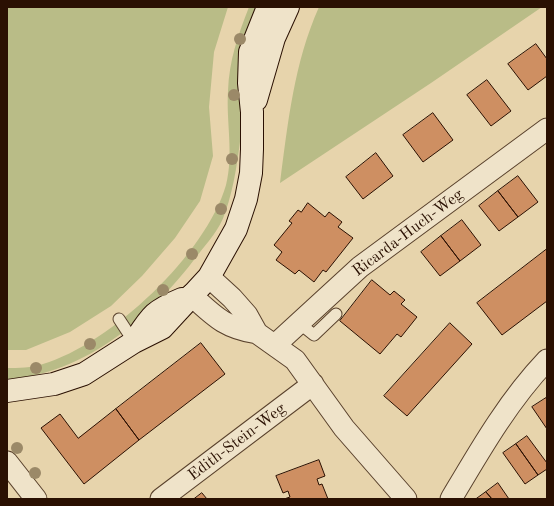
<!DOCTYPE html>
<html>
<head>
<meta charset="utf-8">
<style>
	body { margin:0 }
	#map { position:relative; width:554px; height:506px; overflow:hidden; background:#e7d4ac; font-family:"Old Standard TT",serif }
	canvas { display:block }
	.frame { position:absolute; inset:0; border:8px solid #2a1002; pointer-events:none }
</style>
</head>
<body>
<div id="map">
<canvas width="554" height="506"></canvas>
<div class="frame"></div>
</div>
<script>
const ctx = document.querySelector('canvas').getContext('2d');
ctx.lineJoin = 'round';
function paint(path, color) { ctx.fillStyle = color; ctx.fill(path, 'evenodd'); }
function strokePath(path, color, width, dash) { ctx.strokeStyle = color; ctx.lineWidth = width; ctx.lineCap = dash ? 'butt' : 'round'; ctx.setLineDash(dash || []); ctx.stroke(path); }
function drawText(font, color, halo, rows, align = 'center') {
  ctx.font = font + ' "Old Standard TT",serif'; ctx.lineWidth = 3.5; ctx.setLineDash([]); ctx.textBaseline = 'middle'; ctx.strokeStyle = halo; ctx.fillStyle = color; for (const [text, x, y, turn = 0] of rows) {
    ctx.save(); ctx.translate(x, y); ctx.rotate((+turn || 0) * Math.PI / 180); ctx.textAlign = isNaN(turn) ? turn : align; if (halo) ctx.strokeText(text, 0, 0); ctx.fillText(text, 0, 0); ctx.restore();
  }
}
const green = new Path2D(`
	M 7,7 L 228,7 L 214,52 L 209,107 L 213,156 L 200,201 L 175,238 L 142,276 L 111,306 L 70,332 L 26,350 L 7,350 Z
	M 249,7 L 258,7 C 253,47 247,87 242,127 C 238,156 235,185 225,213 C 220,229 207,243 197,256 C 152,316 85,375 7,379 L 7,368 C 18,368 32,368 43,364 C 111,344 206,254 226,185 C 234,154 226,122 228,91 C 229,61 238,35 249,7 Z
	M 319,7 L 542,7 L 431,83 L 280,183 C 288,122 294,63 319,7 Z`);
const building = new Path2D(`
	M 536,44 L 547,59 L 547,76 L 528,90 L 508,64 Z
	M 487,80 L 511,111 L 491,126 L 467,95 Z
	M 433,113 L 453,140 L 423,162 L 403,135 Z
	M 376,153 L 393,176 L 363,199 L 346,177 Z
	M 518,176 L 538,202 L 518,217 L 498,191 Z
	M 498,191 L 518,217 L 499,231 L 479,206 Z
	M 308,203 L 325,217 L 329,212 L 342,222 L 338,227 L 353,238 L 326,272 L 323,270 L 314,282 L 299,270 L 295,274 L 276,260 L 282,252 L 274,245 L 292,223 L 289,221 L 298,210 L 301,212 Z
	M 462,220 L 481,245 L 460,261 L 441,236 Z
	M 441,236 L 460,261 L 440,276 L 421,252 Z
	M 547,249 L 547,301 L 502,335 L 477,303 Z
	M 372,280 L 390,295 L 394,291 L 405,300 L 401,304 L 417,317 L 401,337 L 397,334 L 380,354 L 340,321 Z
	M 450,323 L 472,344 L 407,416 L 384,396 Z
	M 201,343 L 225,374 L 139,440 L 116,409 Z
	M 546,398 L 547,400 L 547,429 L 532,407 Z
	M 116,409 L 139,440 L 84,484 L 41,428 L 60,414 L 78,438 Z
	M 527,436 L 547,463 L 547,469 L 538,475 L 516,444 Z
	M 516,444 L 538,475 L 525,484 L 503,453 Z
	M 319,460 L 325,476 L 317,479 L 319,485 L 322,484 L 328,499 L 284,499 L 290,497 L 288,491 L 283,493 L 276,476 Z
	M 498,483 L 509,499 L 492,499 L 486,492 Z
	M 486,492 L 492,499 L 476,499 Z
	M 202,493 L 207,499 L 194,499 Z`);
const lane = new Path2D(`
	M 119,319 L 134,342
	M 299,323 L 314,335 L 336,314`);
const street = new Path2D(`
	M 209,277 L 232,298 L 247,315 L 257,333 L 295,360 L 344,428 L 406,499
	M 191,295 C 215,317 225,328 257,333
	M 275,345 L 360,267 L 547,129
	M 7,462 L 36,499
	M 161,499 L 313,384
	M 451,499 C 480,450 508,401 547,360`);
const secondary = new Path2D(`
	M 256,100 L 274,38 L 288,7
	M 134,342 C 151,316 153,311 182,299
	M 7,391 L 54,384 L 84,374 L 134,342 L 162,328 L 209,277 L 236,229 L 246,199 L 251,173 L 252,149 L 252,112 L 249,83 L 250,52 L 268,7`);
const trees = [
	[240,39],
	[234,95],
	[232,159],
	[221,209],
	[192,254],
	[163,290],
	[90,344],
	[36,368],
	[17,448],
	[35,473]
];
const streetNames = [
	["Ricarda-Huch-Weg",408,233,-37],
	["Edith-Stein-Weg",237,442,-37]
];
paint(green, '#b9bc87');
paint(building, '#ce8f62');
strokePath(building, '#2a1002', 1);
strokePath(lane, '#59412c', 13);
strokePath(street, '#59412c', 23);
strokePath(secondary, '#2a1002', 24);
strokePath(lane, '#efe3c9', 11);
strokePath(street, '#efe3c9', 21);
strokePath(secondary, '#efe3c9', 22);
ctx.fillStyle = '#9b8968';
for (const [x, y] of trees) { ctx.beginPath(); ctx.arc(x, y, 6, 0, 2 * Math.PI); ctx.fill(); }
drawText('16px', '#2a1002', '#efe3c9', streetNames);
</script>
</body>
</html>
